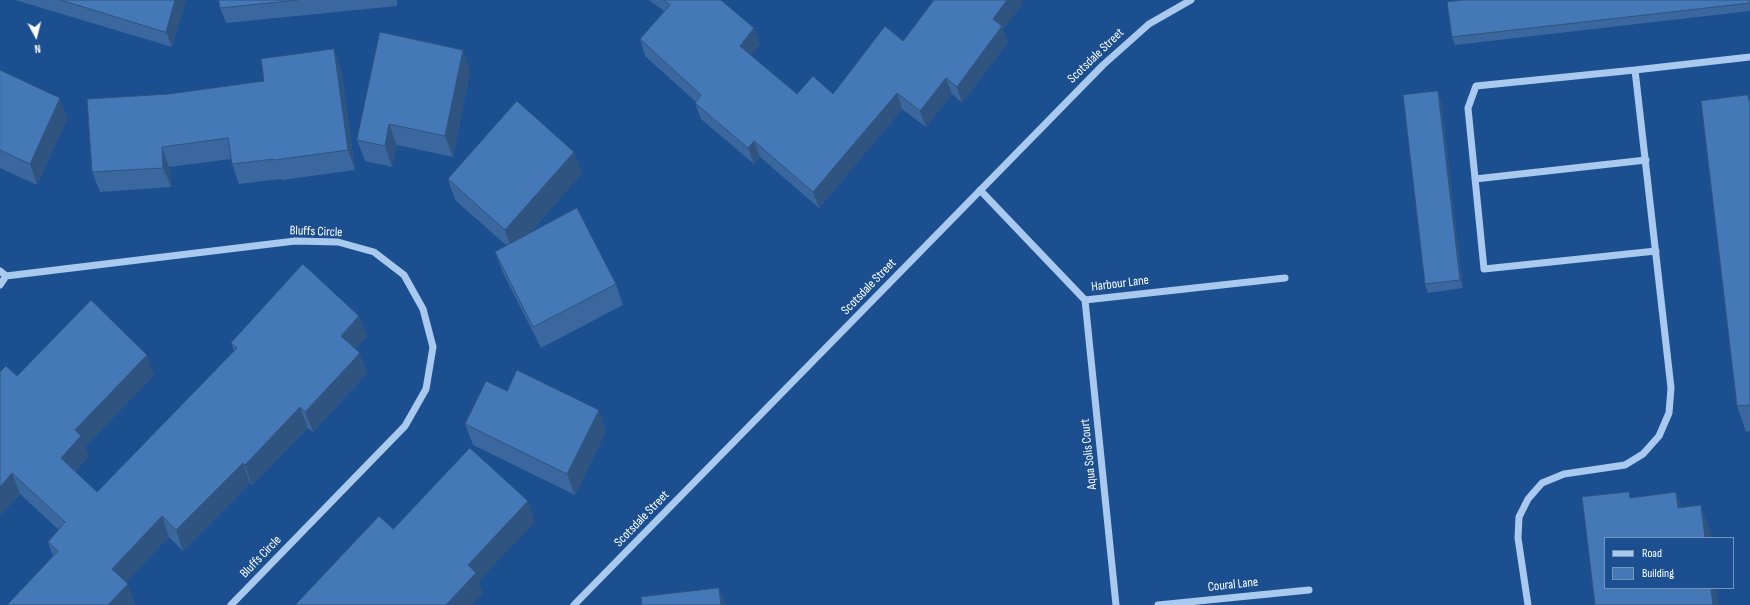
<!DOCTYPE html>
<html>
<head>
<meta charset="utf-8">
<style>
	body { margin:0 }
	#map { position:relative; width:1750px; height:605px; overflow:hidden; background:#1b4f8f; font-family:"Sofia Sans Condensed",sans-serif }
	canvas { display:block }
	.legend { position:absolute; left:1604px; top:537px; width:130px; height:52px; box-sizing:border-box; background:#1b4f8f; border:1px solid #7695bc; margin:0; padding:5px 7px; list-style:none; font-size:12px; color:#fff }
	.legend li { display:flex; align-items:center; gap:8px; height:20px }
	.legend b { width:20px; border:1px solid #7695bc }
	.north { position:absolute; left:16px; top:16px; width:40px; height:40px; -webkit-text-stroke:3px #1b4f8f; paint-order:stroke; rotate:173deg; font-size:11px; font-weight:700; line-height:16px; text-align:center; color:#fff }
	.north::after { content:''; display:block; margin:auto; width:14px; height:18px; background:#fff; clip-path:polygon(50% 0,100% 100%,50% 72%,0 100%) }
</style>
</head>
<body>
<div id="map">
<canvas width="1750" height="605"></canvas>
<ul class="legend">
<li><b style="height:5px;background:#a9c9ee"></b>Road</li>
<li><b style="height:11px;background:#4478b7"></b>Building</li>
</ul>
<div class="north">N</div>
</div>
<script>
const ctx = document.querySelector('canvas').getContext('2d');
ctx.lineJoin = 'round';
function strokePath(path, color, width, dash) { ctx.strokeStyle = color; ctx.lineWidth = width; ctx.lineCap = dash ? 'butt' : 'round'; ctx.setLineDash(dash || []); ctx.stroke(path); }
function paint(path, color) { ctx.fillStyle = color; ctx.fill(path, 'evenodd'); }
function drawText(font, color, halo, rows, align = 'center') {
  ctx.font = font + ' "Sofia Sans Condensed",sans-serif'; ctx.lineWidth = 3; ctx.setLineDash([]); ctx.textBaseline = 'middle'; ctx.strokeStyle = halo; ctx.fillStyle = color; for (const [text, x, y, turn = 0] of rows) {
    ctx.save(); ctx.translate(x, y); ctx.rotate((+turn || 0) * Math.PI / 180); ctx.textAlign = isNaN(turn) ? turn : align; if (halo) ctx.strokeText(text, 0, 0); ctx.fillText(text, 0, 0); ctx.restore();
  }
}
const minor = new Path2D(`
	M 1635,70 L 1476,86 L 1468,108 L 1484,269 L 1656,251
	M 1475,179 L 1646,160
	M 980,190 L 1085,300
	M 0,271 L 6,276 L 295,241 L 338,242 L 374,252 L 404,275 L 423,309 L 433,347 L 426,389 L 405,426 L 231,605
	M 0,285 L 6,276
	M 1085,300 L 1116,605
	M 1085,300 L 1285,278
	M 574,605 L 1103,65 L 1149,24 L 1191,0
	M 1158,605 L 1309,590
	M 1528,605 L 1518,538 L 1519,517 L 1528,499 L 1542,483 L 1564,474 L 1625,465 L 1643,454 L 1659,436 L 1669,413 L 1671,388 L 1635,70 L 1750,57`);
const wall = new Path2D(`
	M 15,0 L 186,0 L 172,47 Z
	M 219,0 L 397,0 L 397,6 L 226,23 L 220,8 Z
	M 649,0 L 721,0 L 760,44 L 751,56 L 797,94 L 833,94 L 903,41 L 1023,3 L 1003,29 L 1008,42 L 962,103 L 952,94 L 926,127 L 902,109 L 819,208 L 760,157 L 754,164 L 701,119 L 695,103 L 696,102 L 645,56 L 640,39 L 664,11 Z
	M 1750,0 L 1750,11 L 1455,45 L 1452,37 Z
	M 341,69 L 355,170 L 282,180 L 281,179 L 239,184 L 232,164 L 231,159 L 169,167 L 171,187 L 100,192 L 92,172 L 264,81 Z
	M 0,70 L 67,119 L 37,185 L 0,168 Z
	M 470,71 L 453,157 L 397,145 L 392,167 L 365,161 L 357,140 Z
	M 1748,95 L 1750,100 L 1750,431 L 1746,432 L 1737,406 Z
	M 1441,99 L 1463,288 L 1428,293 L 1425,284 Z
	M 574,152 L 582,173 L 528,235 L 616,284 L 623,305 L 541,348 L 503,273 L 495,252 L 507,246 L 455,200 L 448,179 Z
	M 367,336 L 355,349 L 360,353 L 367,373 L 313,432 L 308,428 L 252,485 L 250,483 L 183,551 L 169,537 L 126,582 L 135,604 L 135,605 L 7,605 L 53,556 L 48,542 L 59,530 L 20,494 L 0,515 L 0,372 L 17,376 L 154,375 L 85,447 L 89,456 L 75,471 L 97,492 L 234,351 L 231,343 Z
	M 507,391 L 606,431 L 575,495 L 473,445 L 465,424 Z`);
const shadedWall = new Path2D(`
	M 175,0 L 186,0 L 172,47 L 166,32 Z
	M 1007,0 L 1022,0 L 1023,3 L 1003,29 L 1008,42 L 962,103 L 957,87 L 993,19 Z
	M 754,28 L 760,44 L 746,63 L 740,46 Z
	M 334,49 L 341,69 L 355,170 L 348,150 Z
	M 463,50 L 470,71 L 453,157 L 445,136 Z
	M 946,78 L 952,94 L 926,127 L 920,111 Z
	M 1438,91 L 1441,99 L 1463,288 L 1460,280 Z
	M 897,93 L 902,109 L 819,208 L 813,192 Z
	M 60,98 L 67,119 L 37,185 L 30,164 Z
	M 389,124 L 397,145 L 392,167 L 385,146 Z
	M 754,141 L 760,157 L 754,164 L 748,148 Z
	M 162,147 L 169,167 L 171,187 L 163,168 Z
	M 574,152 L 582,173 L 513,252 L 505,230 Z
	M 359,316 L 367,336 L 349,356 L 341,336 Z
	M 360,353 L 367,373 L 313,432 L 305,412 Z
	M 147,355 L 154,375 L 85,447 L 89,456 L 68,478 L 61,458 L 75,430 Z
	M 300,407 L 308,428 L 252,485 L 245,465 Z
	M 599,410 L 606,431 L 575,495 L 567,474 Z
	M 243,463 L 250,483 L 183,551 L 176,530 Z
	M 12,473 L 20,494 L 0,515 L 0,487 Z
	M 1676,492 L 1686,517 L 1678,508 Z
	M 528,501 L 535,522 L 479,581 L 483,593 L 472,605 L 446,605 L 468,565 Z
	M 1701,505 L 1710,530 L 1711,538 L 1705,538 Z
	M 162,516 L 169,537 L 119,590 L 112,569 Z
	M 128,584 L 135,604 L 135,605 L 108,605 Z
	M 719,588 L 726,605 L 721,605 Z
	M 1711,588 L 1717,588 L 1719,605 L 1713,605 Z`);
const building = new Path2D(`
	M 61,0 L 175,0 L 166,32 Z
	M 219,0 L 298,0 L 220,8 Z
	M 664,0 L 721,0 L 754,28 L 740,46 L 797,94 L 813,76 L 833,94 L 885,26 L 903,41 L 934,0 L 1007,0 L 993,19 L 1002,26 L 957,87 L 946,78 L 920,111 L 897,93 L 813,192 L 754,141 L 748,148 L 695,103 L 701,95 L 640,39 L 670,5 Z
	M 1464,0 L 1750,0 L 1750,3 L 1452,37 L 1447,2 Z
	M 380,32 L 463,50 L 445,136 L 389,124 L 385,146 L 357,140 Z
	M 334,49 L 348,150 L 275,160 L 274,159 L 232,164 L 228,138 L 162,147 L 163,168 L 92,172 L 87,99 L 169,94 L 264,81 L 261,59 Z
	M 0,70 L 60,98 L 30,164 L 0,150 Z
	M 1438,91 L 1460,280 L 1425,284 L 1403,95 Z
	M 1748,95 L 1749,101 L 1750,101 L 1750,405 L 1737,406 L 1701,101 Z
	M 517,101 L 574,152 L 505,230 L 448,179 Z
	M 577,208 L 616,284 L 533,327 L 495,252 Z
	M 303,264 L 359,316 L 341,336 L 360,353 L 305,412 L 300,407 L 245,465 L 243,463 L 176,530 L 162,516 L 112,569 L 128,584 L 108,605 L 7,605 L 58,551 L 48,542 L 65,522 L 12,473 L 0,487 L 0,372 L 6,366 L 17,376 L 91,300 L 147,355 L 75,430 L 81,436 L 61,458 L 97,492 L 237,348 L 231,343 Z
	M 517,370 L 599,410 L 567,474 L 465,424 L 486,381 L 507,391 Z
	M 470,448 L 528,501 L 468,565 L 476,573 L 446,605 L 295,605 L 379,516 L 393,529 Z
	M 1629,492 L 1630,498 L 1676,492 L 1678,508 L 1701,505 L 1705,538 L 1605,538 L 1605,588 L 1711,588 L 1713,605 L 1595,605 L 1582,497 Z
	M 719,588 L 721,605 L 642,605 L 641,597 Z`);
const streetNames = [
	["Scotsdale Street",1096,56,-44],
	["Bluffs Circle",316,232,2],
	["Harbour Lane",1120,284,-7],
	["Scotsdale Street",869,287,-46],
	["Aqua Solis Court",1089,454,-96],
	["Scotsdale Street",642,519,-46],
	["Bluffs Circle",261,557,-46],
	["Coural Lane",1233,585,-6]
];
strokePath(minor, '#a9c9ee', 7);
paint(wall, '#3a679d');
paint(shadedWall, '#305480');
paint(building, '#4478b7');
strokePath(building, '#305480', 1);
drawText('13px', '#fff', '#1b4f8f', streetNames);
</script>
</body>
</html>
